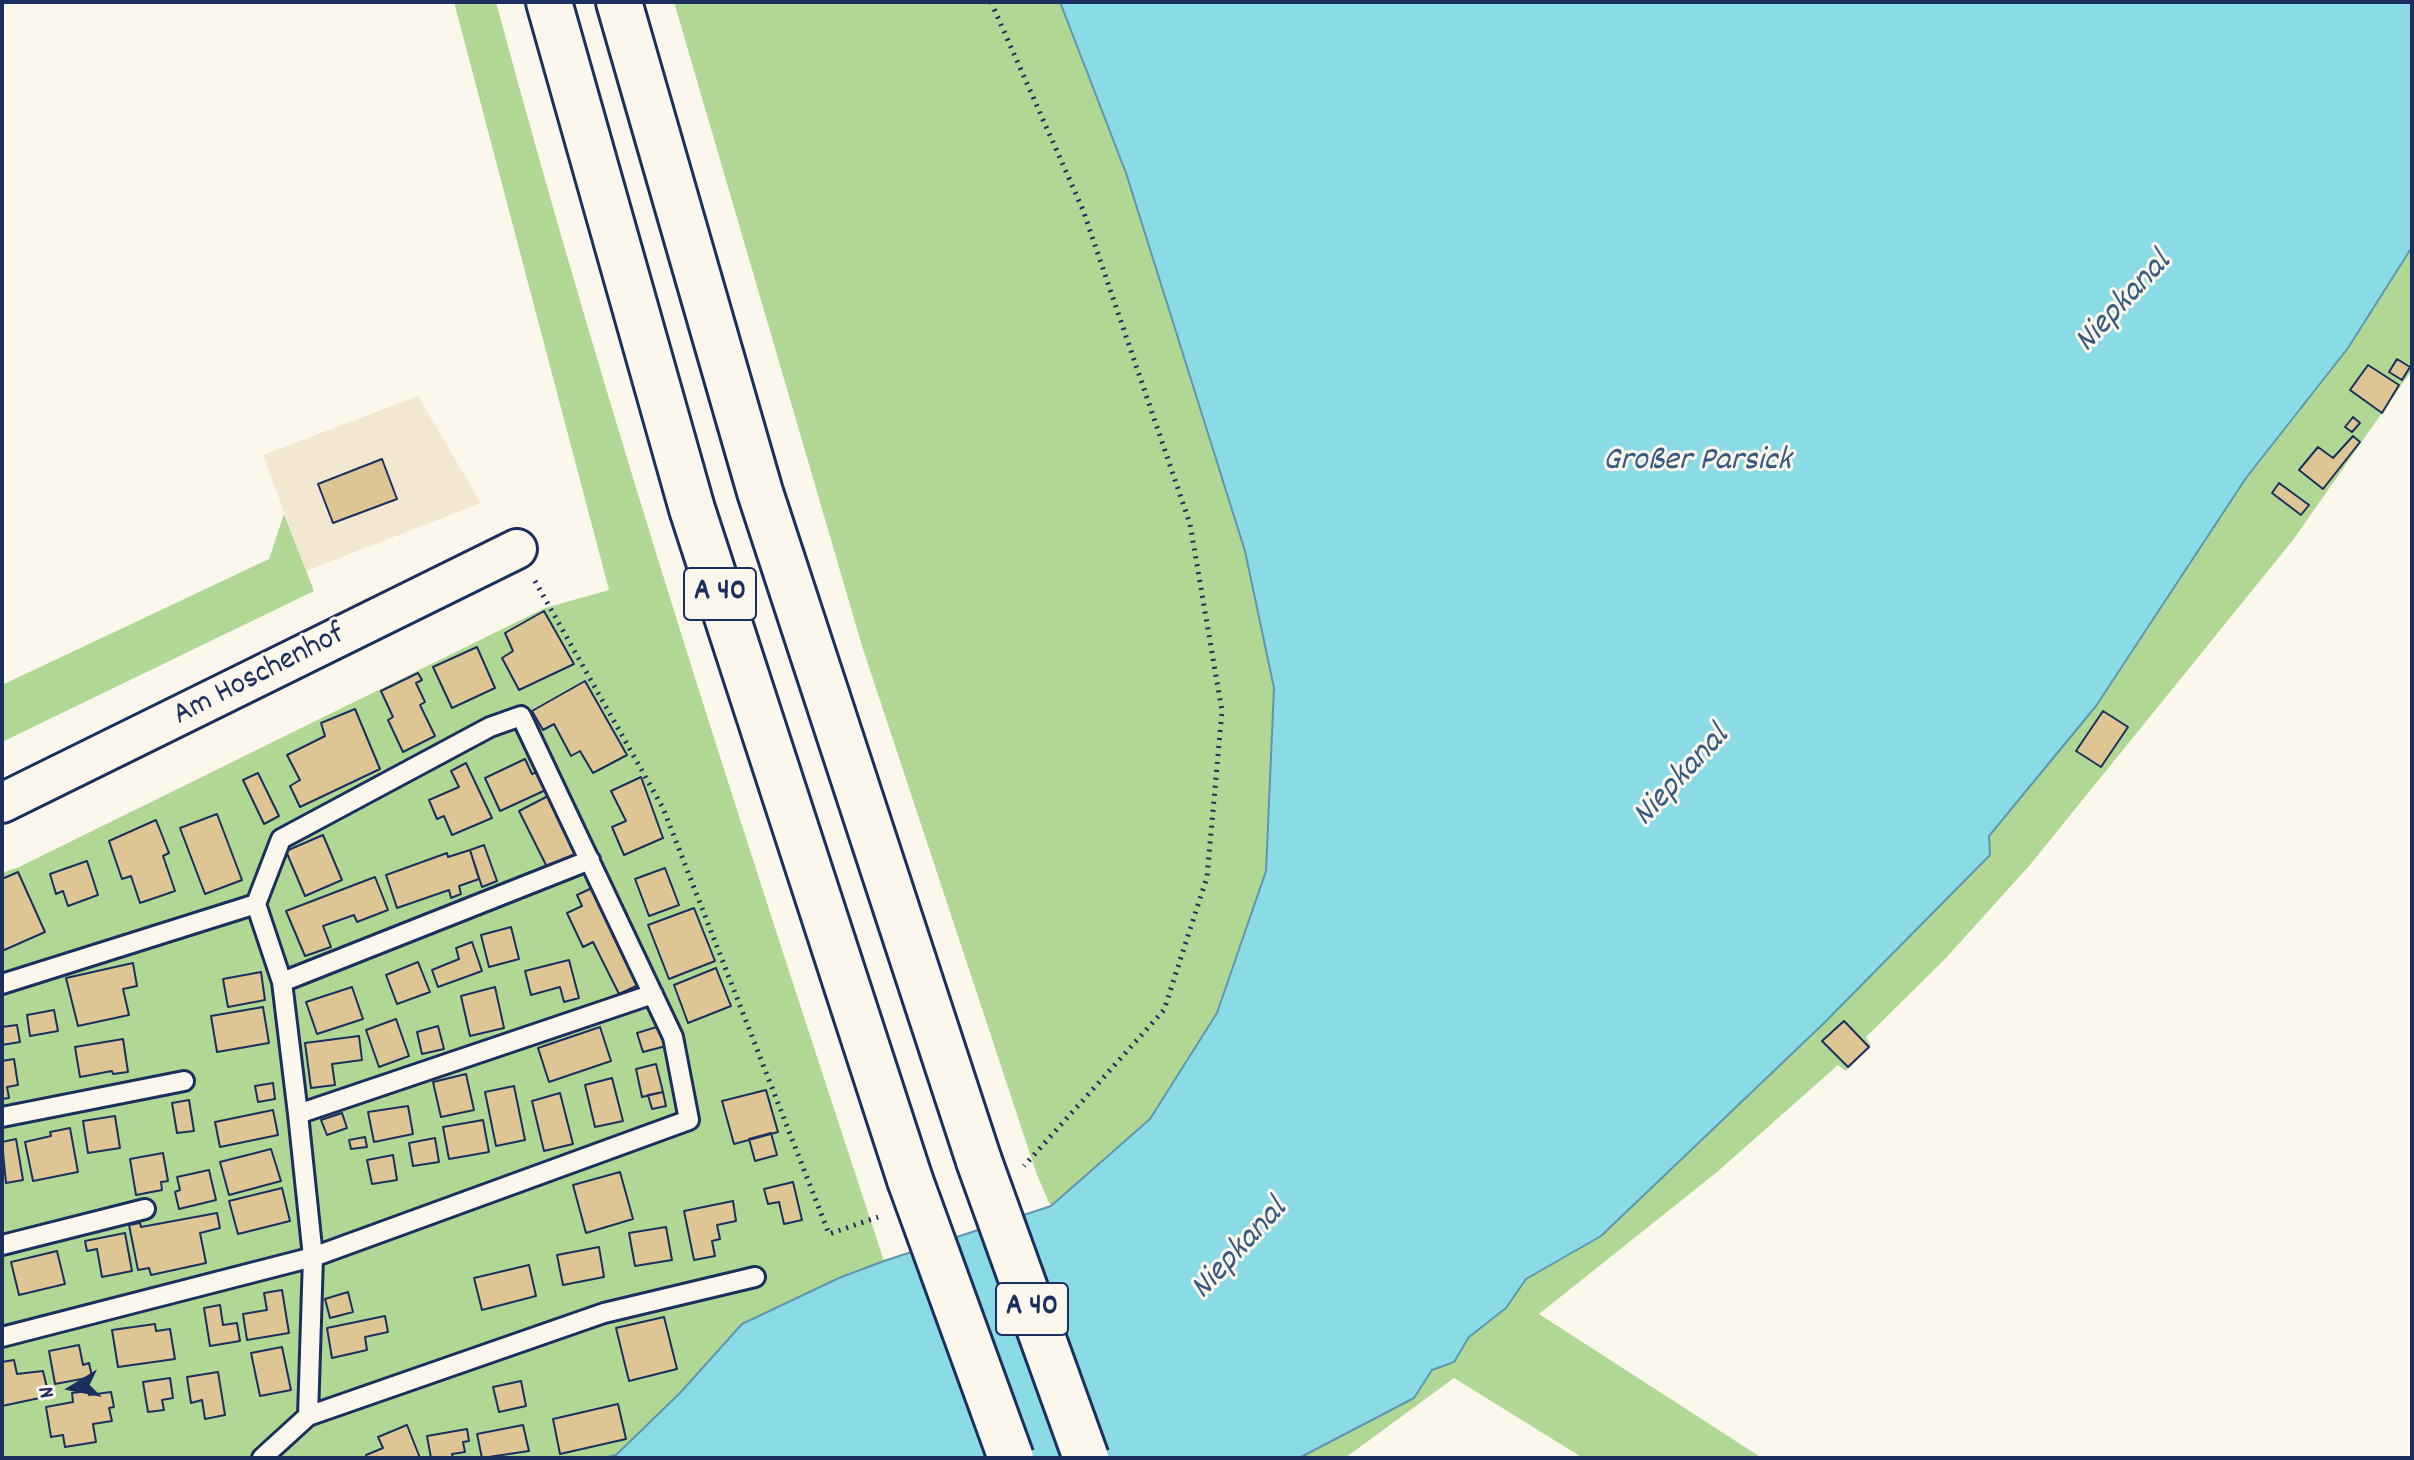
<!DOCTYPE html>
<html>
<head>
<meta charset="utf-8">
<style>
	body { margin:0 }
	#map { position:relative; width:2414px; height:1460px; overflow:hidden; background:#fbf7ec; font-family:Dekko,sans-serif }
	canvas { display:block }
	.frame { position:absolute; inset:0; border:4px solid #1b2f5e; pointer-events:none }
	.north { position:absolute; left:32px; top:1348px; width:80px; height:80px; -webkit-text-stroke:6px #fbf7ec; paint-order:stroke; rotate:260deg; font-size:22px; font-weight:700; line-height:32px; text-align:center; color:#1b2f5e }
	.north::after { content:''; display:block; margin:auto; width:28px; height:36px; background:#1b2f5e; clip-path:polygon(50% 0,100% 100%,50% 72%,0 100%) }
</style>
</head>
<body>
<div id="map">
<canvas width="2414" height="1460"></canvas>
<div class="frame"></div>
<div class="north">N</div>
</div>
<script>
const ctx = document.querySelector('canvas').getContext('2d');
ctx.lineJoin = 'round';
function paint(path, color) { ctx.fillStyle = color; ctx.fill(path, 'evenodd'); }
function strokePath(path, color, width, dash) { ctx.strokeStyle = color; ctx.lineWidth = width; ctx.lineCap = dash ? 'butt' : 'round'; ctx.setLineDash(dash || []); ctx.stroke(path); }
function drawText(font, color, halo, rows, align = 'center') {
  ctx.font = font + ' Dekko,sans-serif'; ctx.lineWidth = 6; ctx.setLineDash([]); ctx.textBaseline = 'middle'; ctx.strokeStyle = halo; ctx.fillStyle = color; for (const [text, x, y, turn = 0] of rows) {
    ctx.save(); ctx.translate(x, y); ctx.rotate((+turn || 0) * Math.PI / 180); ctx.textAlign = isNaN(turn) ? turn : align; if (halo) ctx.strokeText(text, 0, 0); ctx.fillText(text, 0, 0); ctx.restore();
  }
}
const built = new Path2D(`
	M 418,396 L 481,503 L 306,571 L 263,455 Z`);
const green = new Path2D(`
	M 454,2 L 496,2 C 610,426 747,844 884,1261 L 839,1278 L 742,1324 L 680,1393 L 616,1455 L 604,1458 L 2,1458 L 2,873 L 19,867 L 545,608 L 609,590 Z
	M 674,2 L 1060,2 L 1126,173 L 1197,394 L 1245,551 L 1274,688 L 1266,871 L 1218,1013 L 1150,1119 L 1051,1207 L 1037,1175 L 862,646 Z
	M 2412,247 L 2412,370 L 2293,540 L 2029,866 L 1945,959 L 1866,1037 L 1871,1046 L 1846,1071 L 1838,1065 L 1717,1172 L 1539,1314 L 1762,1458 L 1583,1458 L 1454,1378 L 1345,1458 L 1299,1458 L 1414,1398 L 1432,1370 L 1454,1362 L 1469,1337 L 1506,1308 L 1526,1279 L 1601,1236 L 1822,1025 L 1990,855 L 1989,836 L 2096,706 L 2246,478 L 2348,348 Z
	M 284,514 L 314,591 L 2,742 L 2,685 L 269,559 Z`);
const water = new Path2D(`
	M 1060,2 L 2412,2 L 2412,247 L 2348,348 L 2246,478 L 2096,706 L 1989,836 L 1990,855 L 1822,1025 L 1601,1236 L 1526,1279 L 1506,1308 L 1469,1337 L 1454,1362 L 1432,1370 L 1414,1398 L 1299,1458 L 604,1458 L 616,1455 L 680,1393 L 742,1324 L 839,1278 L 884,1261 L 1051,1206 L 1150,1119 L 1217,1013 L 1266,871 L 1274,688 L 1245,551 L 1126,173 Z`);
const building = new Path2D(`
	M 2397,359 L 2410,367 L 2402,380 L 2389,372 Z
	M 2368,365 L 2399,385 L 2382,413 L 2350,390 Z
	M 2353,417 L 2360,423 L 2352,432 L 2345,427 Z
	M 2353,436 L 2360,442 L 2323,489 L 2299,470 L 2318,447 L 2333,458 Z
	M 382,459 L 397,499 L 333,523 L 318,484 Z
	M 2279,483 L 2309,505 L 2301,515 L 2272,493 Z
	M 544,611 L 574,664 L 519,690 L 502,658 L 513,651 L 505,633 Z
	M 477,647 L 495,688 L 452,708 L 433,667 Z
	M 418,673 L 422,680 L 416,683 L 425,702 L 420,705 L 435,736 L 403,752 L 388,720 L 393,717 L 381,691 Z
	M 585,681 L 627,755 L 593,773 L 580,751 L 571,756 L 554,724 L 543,730 L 532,711 Z
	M 355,709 L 380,769 L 300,807 L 290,786 L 300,780 L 287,755 L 325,736 L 321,723 Z
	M 2103,711 L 2128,727 L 2101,767 L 2076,751 Z
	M 525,759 L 532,774 L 539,771 L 548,789 L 500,811 L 485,778 Z
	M 466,763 L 492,818 L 452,835 L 444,816 L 437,819 L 429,800 L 459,787 L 451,771 Z
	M 258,773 L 279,816 L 264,824 L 243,780 Z
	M 641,777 L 663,838 L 624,855 L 612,827 L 626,821 L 611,791 Z
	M 552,794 L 582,854 L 549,871 L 519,811 Z
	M 217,814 L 242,880 L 205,894 L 180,828 Z
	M 156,820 L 169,853 L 163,856 L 175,891 L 140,903 L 131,876 L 122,879 L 109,841 Z
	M 323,835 L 342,880 L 305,896 L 286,851 Z
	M 484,845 L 497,881 L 482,887 L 470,850 Z
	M 470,850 L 479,879 L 459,886 L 461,894 L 451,898 L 449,890 L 397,908 L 386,875 L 447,853 L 448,857 Z
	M 87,861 L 98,895 L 68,906 L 63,891 L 56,894 L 50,874 Z
	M 665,868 L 679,905 L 649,916 L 635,879 Z
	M 18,872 L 45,932 L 2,951 L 2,879 Z
	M 375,877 L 388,910 L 357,922 L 354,915 L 323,926 L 331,947 L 305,956 L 286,911 Z
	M 592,888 L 645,982 L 619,994 L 593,942 L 583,947 L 567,913 L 582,906 L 577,895 Z
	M 694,908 L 715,961 L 669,979 L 648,925 Z
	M 511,927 L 519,959 L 489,967 L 481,935 Z
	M 472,942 L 482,971 L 438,987 L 432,970 L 459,959 L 456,948 Z
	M 569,960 L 579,998 L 564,1002 L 560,987 L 531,995 L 525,971 Z
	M 418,962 L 430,992 L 397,1004 L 386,975 Z
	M 133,963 L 137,986 L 123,989 L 129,1015 L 78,1026 L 66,978 Z
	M 716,968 L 731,1006 L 688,1023 L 674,985 Z
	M 261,972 L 265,1000 L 228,1007 L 223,979 Z
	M 352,987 L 363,1019 L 317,1034 L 306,1002 Z
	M 495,987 L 504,1028 L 470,1036 L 461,996 Z
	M 263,1007 L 269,1043 L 217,1052 L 211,1016 Z
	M 54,1010 L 58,1031 L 30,1036 L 27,1015 Z
	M 396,1019 L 409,1056 L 379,1067 L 366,1030 Z
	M 1844,1021 L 1869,1047 L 1848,1067 L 1822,1041 Z
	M 17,1025 L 20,1042 L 2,1045 L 2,1027 Z
	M 438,1026 L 444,1049 L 422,1054 L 417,1032 Z
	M 660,1026 L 666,1046 L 643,1052 L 637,1033 Z
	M 600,1027 L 611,1061 L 549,1082 L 538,1048 Z
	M 359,1036 L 362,1060 L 332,1064 L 335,1085 L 311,1088 L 305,1043 Z
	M 123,1039 L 128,1072 L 113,1074 L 112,1071 L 80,1077 L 75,1047 Z
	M 14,1059 L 18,1085 L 7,1087 L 9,1098 L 2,1099 L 2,1061 Z
	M 656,1064 L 663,1092 L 642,1097 L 636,1069 Z
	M 466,1074 L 474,1110 L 441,1117 L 433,1082 Z
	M 612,1078 L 623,1121 L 595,1127 L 585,1085 Z
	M 273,1083 L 275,1099 L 258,1102 L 255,1086 Z
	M 514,1086 L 525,1140 L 496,1146 L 485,1092 Z
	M 766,1090 L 778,1132 L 734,1144 L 722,1101 Z
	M 663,1092 L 666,1106 L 652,1109 L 648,1095 Z
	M 560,1093 L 573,1144 L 544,1151 L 532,1101 Z
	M 189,1100 L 194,1131 L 177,1133 L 172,1103 Z
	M 408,1106 L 413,1134 L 374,1142 L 368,1112 Z
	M 273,1110 L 278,1135 L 220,1147 L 215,1122 Z
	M 342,1113 L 347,1128 L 327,1135 L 321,1120 Z
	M 115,1116 L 120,1148 L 88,1153 L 83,1121 Z
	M 483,1120 L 489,1152 L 449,1159 L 443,1127 Z
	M 70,1128 L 78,1172 L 33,1181 L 25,1142 L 51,1136 L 50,1132 Z
	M 771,1133 L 777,1155 L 755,1161 L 749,1139 Z
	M 365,1137 L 367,1147 L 351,1149 L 349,1140 Z
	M 435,1138 L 439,1162 L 413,1166 L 409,1143 Z
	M 16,1139 L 23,1180 L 6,1183 L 2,1142 Z
	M 271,1149 L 281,1181 L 229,1195 L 220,1162 Z
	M 163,1153 L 168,1181 L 161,1182 L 162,1190 L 136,1195 L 130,1159 Z
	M 393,1155 L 397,1180 L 372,1184 L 367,1160 Z
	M 209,1170 L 216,1200 L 179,1209 L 175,1192 L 180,1190 L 177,1177 Z
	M 620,1172 L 633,1219 L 586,1233 L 573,1185 Z
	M 793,1182 L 802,1220 L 784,1224 L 779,1202 L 768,1204 L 764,1189 Z
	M 282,1188 L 290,1221 L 238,1234 L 229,1201 Z
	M 733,1201 L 736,1221 L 717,1225 L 720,1239 L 712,1241 L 715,1256 L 694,1260 L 684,1211 Z
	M 217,1213 L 220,1228 L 200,1233 L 206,1263 L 151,1275 L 149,1268 L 138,1270 L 129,1225 L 140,1223 L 141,1227 Z
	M 666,1227 L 672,1260 L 635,1266 L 629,1233 Z
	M 125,1233 L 132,1271 L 102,1277 L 97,1249 L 87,1251 L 85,1241 Z
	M 599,1247 L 604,1277 L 563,1285 L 557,1255 Z
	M 57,1251 L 65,1284 L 19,1295 L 11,1262 Z
	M 529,1265 L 536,1296 L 482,1310 L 474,1278 Z
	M 282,1290 L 289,1333 L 247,1340 L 243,1314 L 267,1310 L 264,1293 Z
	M 348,1292 L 353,1312 L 330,1318 L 325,1299 Z
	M 220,1305 L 223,1325 L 237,1323 L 240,1341 L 210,1346 L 204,1308 Z
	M 385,1316 L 388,1332 L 365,1337 L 367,1350 L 332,1358 L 327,1328 Z
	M 664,1317 L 677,1369 L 629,1381 L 616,1328 Z
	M 155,1324 L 156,1331 L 170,1329 L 175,1359 L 118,1367 L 112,1330 Z
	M 79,1345 L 83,1365 L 89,1363 L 92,1377 L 55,1384 L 49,1351 Z
	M 282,1347 L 291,1390 L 260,1396 L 251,1353 Z
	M 14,1360 L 17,1374 L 43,1371 L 49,1396 L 2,1406 L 2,1362 Z
	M 218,1372 L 225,1415 L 205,1419 L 202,1400 L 191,1403 L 187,1377 Z
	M 170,1378 L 173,1398 L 162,1400 L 164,1410 L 148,1412 L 143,1382 Z
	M 521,1381 L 526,1406 L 499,1412 L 493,1387 Z
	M 88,1391 L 89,1395 L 111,1392 L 114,1407 L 109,1408 L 112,1421 L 93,1424 L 96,1442 L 65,1447 L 63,1435 L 51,1437 L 46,1407 L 73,1402 L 72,1393 Z
	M 618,1404 L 626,1439 L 560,1454 L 553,1419 Z
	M 407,1425 L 420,1458 L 367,1458 L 366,1455 L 383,1448 L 378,1437 Z
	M 523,1425 L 529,1451 L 482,1458 L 477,1434 Z
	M 467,1429 L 469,1441 L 463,1442 L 465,1452 L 452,1454 L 453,1458 L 431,1458 L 427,1436 Z`);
const path = new Path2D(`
	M 991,2 L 1083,210 L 1190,524 L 1222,711 L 1207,877 L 1164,1010 L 1024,1166
	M 535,581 L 663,808 L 829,1234 L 878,1217`);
const service = new Path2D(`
	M 256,904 L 282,982 L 298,1114 L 313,1257 L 308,1416 L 604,1313 L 755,1277
	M 282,982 L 590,860
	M 2,984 L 256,904 L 281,839 L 490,727 L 521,716 L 673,1037 L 689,1120 L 313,1257 L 2,1337
	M 298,1114 L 653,994
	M 2,1117 L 184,1081
	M 2,1245 L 145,1209
	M 262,1458 L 308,1416`);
const minor = new Path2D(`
	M 2,803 L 517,549`);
const motorway = new Path2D(`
	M 549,2 L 692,509 L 910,1180
	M 619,2 L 760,492 L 979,1161`);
const motorwayBridge = new Path2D(`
	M 979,1161 L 1086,1458
	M 910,1180 L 1011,1458`);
const shields = [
	[720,594,72],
	[1032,1309,72]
];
const shieldNames = [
	["A 40",720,594],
	["A 40",1032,1309]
];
const streetNames = [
	["Am Hoschenhof",260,677,-27]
];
const waterNames = [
	["Niepkanal",2125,304,-47],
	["Großer Parsick",1697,463],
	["Niepkanal",1683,778,-47],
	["Niepkanal",1241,1251,-47]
];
paint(built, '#f2e8d2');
paint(green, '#b0d894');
paint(water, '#8bdbe7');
strokePath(water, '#5e96b0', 2);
paint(building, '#dec594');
strokePath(building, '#1b2f5e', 2);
strokePath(service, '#1b2f5e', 24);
strokePath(minor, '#1b2f5e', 44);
strokePath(motorway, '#1b2f5e', 50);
strokePath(path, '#1b2f5e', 5, [2, 6]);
strokePath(service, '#fbf7ec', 18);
strokePath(minor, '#fbf7ec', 38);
strokePath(motorway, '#fbf7ec', 44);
strokePath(motorwayBridge, '#1b2f5e', 50, []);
strokePath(motorwayBridge, '#fbf7ec', 44);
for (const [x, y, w] of shields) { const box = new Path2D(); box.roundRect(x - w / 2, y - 26, w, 52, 6); ctx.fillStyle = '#fbf7ec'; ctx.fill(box); strokePath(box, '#1b2f5e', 2); }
drawText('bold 30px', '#1b2f5e', null, shieldNames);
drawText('32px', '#1b2f5e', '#fbf7ec', streetNames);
drawText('italic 34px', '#375a80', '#fbf7ec', waterNames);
</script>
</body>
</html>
